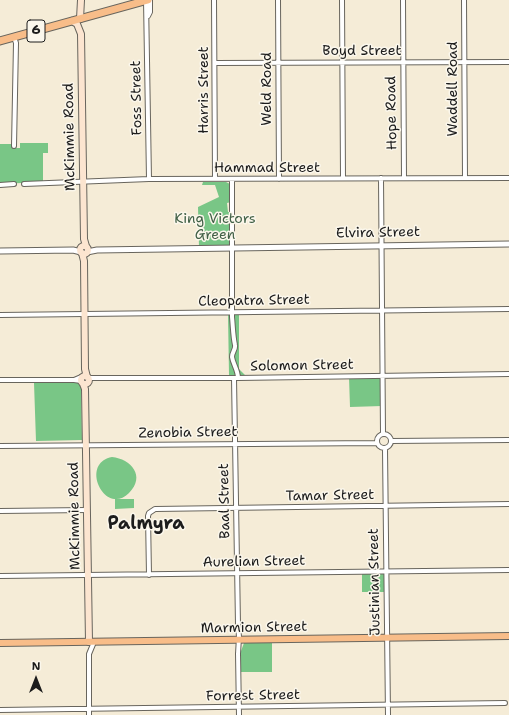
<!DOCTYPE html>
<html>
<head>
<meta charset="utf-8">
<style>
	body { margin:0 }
	#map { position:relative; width:509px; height:715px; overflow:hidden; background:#f5ecd7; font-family:"Shantell Sans",sans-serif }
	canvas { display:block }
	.north { position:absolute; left:16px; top:659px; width:40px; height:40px; -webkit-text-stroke:3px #fbf7ec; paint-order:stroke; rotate:0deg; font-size:11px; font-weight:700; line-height:16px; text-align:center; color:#1c1c1c }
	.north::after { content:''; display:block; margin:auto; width:14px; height:18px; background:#1c1c1c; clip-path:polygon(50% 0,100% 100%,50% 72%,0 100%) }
</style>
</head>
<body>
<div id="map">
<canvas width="509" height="715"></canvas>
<div class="north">N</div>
</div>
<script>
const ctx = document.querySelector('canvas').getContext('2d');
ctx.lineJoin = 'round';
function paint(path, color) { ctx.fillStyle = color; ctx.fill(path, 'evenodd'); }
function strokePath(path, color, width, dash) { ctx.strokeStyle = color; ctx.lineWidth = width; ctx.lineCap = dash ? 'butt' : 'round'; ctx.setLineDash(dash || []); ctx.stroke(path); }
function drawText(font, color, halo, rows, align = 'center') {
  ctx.font = font + ' "Shantell Sans",sans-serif'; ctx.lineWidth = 3; ctx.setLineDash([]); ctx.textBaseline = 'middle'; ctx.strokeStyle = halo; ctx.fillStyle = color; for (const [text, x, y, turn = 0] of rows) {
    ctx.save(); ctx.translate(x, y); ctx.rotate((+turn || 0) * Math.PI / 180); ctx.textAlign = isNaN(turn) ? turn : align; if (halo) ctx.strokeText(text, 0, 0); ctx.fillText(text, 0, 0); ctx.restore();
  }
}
const green = new Path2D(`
	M 20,143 L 48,143 L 48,153 L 43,153 L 43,182 L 0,184 L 0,144 L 13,144 L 13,148 L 20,148 Z
	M 203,182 L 226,182 L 230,184 L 231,202 L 227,203 L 228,212 L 231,212 L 231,244 L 227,246 L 199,247 L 198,207 L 219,197 L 215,185 L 202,185 Z
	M 228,314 L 239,314 L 239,369 L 245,375 L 229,375 Z
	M 349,377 L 379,377 L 381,380 L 382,406 L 350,407 Z
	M 78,382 L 81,387 L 82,440 L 36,441 L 34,383 Z
	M 112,457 C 131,459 146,476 129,493 C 105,517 79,463 112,457 Z
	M 115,499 L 134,499 L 134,508 L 115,509 Z
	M 362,572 L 385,572 L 386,592 L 362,592 Z
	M 244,643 L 272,643 L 272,672 L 241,672 L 241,651 Z`);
const minor = new Path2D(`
	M 146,0 L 149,179
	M 214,0 L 215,179
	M 278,0 L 279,179
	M 342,0 L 343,178
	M 403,0 L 404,178
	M 464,0 L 465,178
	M 148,16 L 150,12 L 150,0
	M 14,37 L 16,43 L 14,146
	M 215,63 L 509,62
	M 381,178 L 383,434
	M 232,179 L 232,317 C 233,327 233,336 235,345 C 236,349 232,352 232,357 C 233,364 238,370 238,378
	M 24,184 L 149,179 L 509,178
	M 0,185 L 14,184
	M 0,315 L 509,309
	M 88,378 L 238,378 L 509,374
	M 234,378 L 238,625 L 239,637 L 238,654
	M 0,380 L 74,380 L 81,381
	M 74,380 L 81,377
	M377 441a7 7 0 1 1 14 0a7 7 0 1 1-14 0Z
	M 391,441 L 509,440
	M 0,446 L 377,443
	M 385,449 L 388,715
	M 0,511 L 87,510
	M 149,575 L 148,516 L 149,513 L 155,509 L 509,504
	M 0,576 L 509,570
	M 238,653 L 239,715
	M 0,710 L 505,703
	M 89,715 L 89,654 L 94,642`);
const tertiary = new Path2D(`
	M 0,251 L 73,250 L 81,252
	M 87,252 L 97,250 L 509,244`);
const secondary = new Path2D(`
	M 80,19 L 81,0
	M 72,21 L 77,24 L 81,34 L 84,239 L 86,246
	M80 250a4 4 0 1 1 8 0a4 4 0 1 1-8 0Z
	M 82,253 L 84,261 L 85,369 L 87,377
	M81 380a4 4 0 1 1 8 0a4 4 0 1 1-8 0Z
	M 83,384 L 85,389 L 89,642`);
const primary = new Path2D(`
	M 0,643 L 509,636`);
const trunk = new Path2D(`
	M 0,41 L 148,0`);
const shields = [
	[36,31,18]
];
const shieldNames = [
	["6",36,31]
];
const streetNames = [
	["Boyd Street",362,51],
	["Weld Road",267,89,-90],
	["Waddell Road",453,89,-90],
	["Harris Street",204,90,-90],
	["Foss Street",137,98,-91],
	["Hope Road",392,113,-91],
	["McKimmie Road",70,137,-91],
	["Hammad Street",267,168],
	["Elvira Street",378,233,-1],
	["Cleopatra Street",254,301,-1],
	["Solomon Street",302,366,-1],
	["Zenobia Street",188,433,-1],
	["Tamar Street",330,496,-1],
	["Baal Street",225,501,-91],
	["McKimmie Road",75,516,-91],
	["Aurelian Street",254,562,-1],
	["Justinian Street",375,582,-91],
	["Marmion Street",254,628,-1],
	["Forrest Street",253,696,-1]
];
const parkNames = [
	["King Victors",215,219],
	["Green",215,235]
];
const districtNames = [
	["Palmyra",146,524]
];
paint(green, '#79c686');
strokePath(minor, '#68655d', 6);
strokePath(tertiary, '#68655d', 7);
strokePath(secondary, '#68655d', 8);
strokePath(primary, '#68655d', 8);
strokePath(trunk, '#68655d', 9);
strokePath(minor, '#fff', 4);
strokePath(tertiary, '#fff', 5);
strokePath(secondary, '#fce5d0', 6);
strokePath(primary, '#f8bd89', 6);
strokePath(trunk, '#f8bd89', 7);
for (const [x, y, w] of shields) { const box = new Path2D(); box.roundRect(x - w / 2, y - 11, w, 22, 3); ctx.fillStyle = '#fbf7ec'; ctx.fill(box); strokePath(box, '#1c1c1c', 1); }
drawText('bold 13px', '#1c1c1c', null, shieldNames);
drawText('14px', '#1c1c1c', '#fbf7ec', streetNames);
drawText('14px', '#416046', '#fbf7ec', parkNames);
drawText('bold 18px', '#1c1c1c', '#fbf7ec', districtNames);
</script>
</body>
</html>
